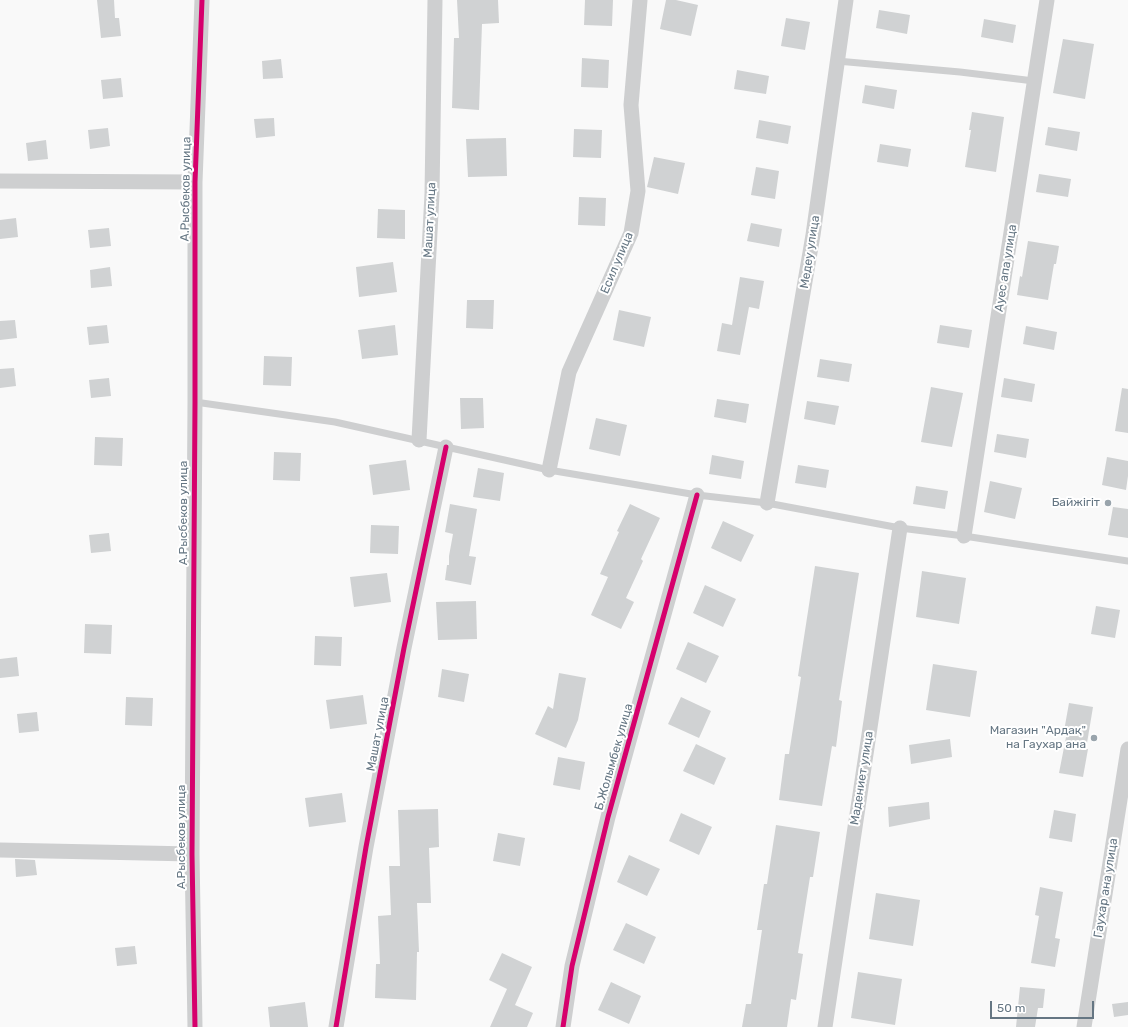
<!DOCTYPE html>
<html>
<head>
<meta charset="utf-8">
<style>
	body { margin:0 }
	#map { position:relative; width:1128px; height:1027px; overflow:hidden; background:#f9f9f9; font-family:Rubik,sans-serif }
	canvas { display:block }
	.scale { position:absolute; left:990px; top:1001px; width:104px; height:18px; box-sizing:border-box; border:2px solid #657683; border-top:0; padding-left:5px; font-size:12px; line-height:14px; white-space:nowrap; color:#657683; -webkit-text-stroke:3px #fff; paint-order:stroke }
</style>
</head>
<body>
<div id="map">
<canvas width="1128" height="1027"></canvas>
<div class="scale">50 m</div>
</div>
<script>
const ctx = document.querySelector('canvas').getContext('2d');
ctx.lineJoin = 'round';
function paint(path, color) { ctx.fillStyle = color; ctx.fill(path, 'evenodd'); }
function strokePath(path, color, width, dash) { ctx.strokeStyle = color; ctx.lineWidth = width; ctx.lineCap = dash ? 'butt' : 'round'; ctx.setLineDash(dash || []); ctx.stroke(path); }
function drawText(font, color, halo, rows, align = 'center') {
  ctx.font = font + ' Rubik,sans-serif'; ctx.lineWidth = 4; ctx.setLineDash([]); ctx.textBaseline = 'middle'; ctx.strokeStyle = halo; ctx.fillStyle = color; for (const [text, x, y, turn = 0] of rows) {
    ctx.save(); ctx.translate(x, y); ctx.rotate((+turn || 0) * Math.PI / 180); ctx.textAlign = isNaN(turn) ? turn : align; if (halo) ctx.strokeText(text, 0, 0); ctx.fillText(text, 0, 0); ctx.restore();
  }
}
const building = new Path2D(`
	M 97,0 L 114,0 L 115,18 L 119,18 L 121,36 L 101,38 Z
	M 457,0 L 498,0 L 499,23 L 482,24 L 479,110 L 452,108 L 454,38 L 459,38 Z
	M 585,0 L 613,0 L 612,26 L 584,25 Z
	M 666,0 L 676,0 L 698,5 L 691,36 L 660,29 Z
	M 879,10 L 910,15 L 907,34 L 876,28 Z
	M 786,18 L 810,22 L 805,50 L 781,46 Z
	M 984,19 L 1016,25 L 1013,43 L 981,37 Z
	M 1063,39 L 1094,44 L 1085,99 L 1053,93 Z
	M 582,58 L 609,60 L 608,88 L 581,87 Z
	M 281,59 L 283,78 L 263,79 L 262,61 Z
	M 737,70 L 769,76 L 766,94 L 734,89 Z
	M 121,78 L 123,97 L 103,99 L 101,80 Z
	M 865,85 L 897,90 L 894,109 L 862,103 Z
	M 972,112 L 1004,117 L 996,172 L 965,167 L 971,130 L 969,130 Z
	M 274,118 L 275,136 L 256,138 L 254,119 Z
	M 759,120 L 791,126 L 788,144 L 756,138 Z
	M 1048,127 L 1080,132 L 1077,151 L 1045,145 Z
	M 108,128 L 110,146 L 90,149 L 88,130 Z
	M 574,129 L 602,130 L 601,158 L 573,157 Z
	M 506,138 L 507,176 L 468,177 L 466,139 Z
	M 46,140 L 48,159 L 28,161 L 26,143 Z
	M 880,144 L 911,149 L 908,167 L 877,162 Z
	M 654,157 L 685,163 L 678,194 L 647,187 Z
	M 756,167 L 779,171 L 775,199 L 751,195 Z
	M 1039,174 L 1071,179 L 1068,197 L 1036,192 Z
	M 579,197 L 606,198 L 605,226 L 578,225 Z
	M 378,209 L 405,210 L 405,239 L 377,238 Z
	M 16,218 L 18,237 L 0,239 L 0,220 Z
	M 751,223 L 782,229 L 779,247 L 747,241 Z
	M 109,228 L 111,246 L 90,248 L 88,230 Z
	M 1028,241 L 1059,246 L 1056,264 L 1054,264 L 1048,300 L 1017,295 L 1020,276 L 1022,277 Z
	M 393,262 L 397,292 L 359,297 L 356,267 Z
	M 110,267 L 112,286 L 91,288 L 90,270 Z
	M 740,277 L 764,281 L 759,309 L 749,307 L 740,355 L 717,351 L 722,323 L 732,325 Z
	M 467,300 L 494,300 L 493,329 L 466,328 Z
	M 619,310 L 651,317 L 644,347 L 613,340 Z
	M 15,320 L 17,338 L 0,340 L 0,321 Z
	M 107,325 L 109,343 L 89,345 L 87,327 Z
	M 395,325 L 398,355 L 362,359 L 358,330 Z
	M 940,325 L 972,330 L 969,348 L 937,343 Z
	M 1026,326 L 1057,332 L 1054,350 L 1023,344 Z
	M 264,356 L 292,357 L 291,386 L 263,385 Z
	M 820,359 L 852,364 L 849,382 L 817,377 Z
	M 14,368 L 16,386 L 0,388 L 0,369 Z
	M 109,378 L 111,396 L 91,398 L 89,380 Z
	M 1004,378 L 1035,384 L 1032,402 L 1001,397 Z
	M 931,387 L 963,393 L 952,447 L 921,442 Z
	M 1122,388 L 1128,389 L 1128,433 L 1115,431 Z
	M 460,398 L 483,398 L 484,428 L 461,429 Z
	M 717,399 L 749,404 L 746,423 L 714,417 Z
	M 807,401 L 839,406 L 835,425 L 804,419 Z
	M 596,418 L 627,425 L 620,456 L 589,449 Z
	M 997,434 L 1029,439 L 1026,458 L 994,452 Z
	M 95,437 L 123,438 L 122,466 L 94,465 Z
	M 274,452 L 301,453 L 300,481 L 273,480 Z
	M 712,455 L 744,461 L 741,479 L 709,474 Z
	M 1107,457 L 1128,461 L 1128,476 L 1126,490 L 1102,485 Z
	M 406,460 L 410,490 L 373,495 L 369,465 Z
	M 798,465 L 829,470 L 826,488 L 795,483 Z
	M 478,468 L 504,473 L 500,501 L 473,497 Z
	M 990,481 L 1022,488 L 1015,519 L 984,512 Z
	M 916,486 L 948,491 L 945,509 L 913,504 Z
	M 450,504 L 477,509 L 469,556 L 476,557 L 471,585 L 445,580 L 447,565 L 449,565 L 449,556 L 453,534 L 445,532 Z
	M 630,504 L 660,518 L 641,559 L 643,561 L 626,598 L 634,602 L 621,629 L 591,615 L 608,577 L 600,574 L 619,532 L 617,531 Z
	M 1113,507 L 1128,509 L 1128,538 L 1108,535 Z
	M 723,521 L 754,535 L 741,562 L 711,548 Z
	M 371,525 L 399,526 L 398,554 L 370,553 Z
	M 109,533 L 111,551 L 91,553 L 89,535 Z
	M 815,566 L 859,573 L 839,700 L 842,701 L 836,747 L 832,746 L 822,806 L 779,800 L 785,754 L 789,754 L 801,677 L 798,676 Z
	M 922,571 L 966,578 L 959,624 L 916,617 Z
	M 387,573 L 391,602 L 354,607 L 350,577 Z
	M 705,585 L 736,599 L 723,627 L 693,613 Z
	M 476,601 L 477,639 L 438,640 L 436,602 Z
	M 1096,606 L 1120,610 L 1115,638 L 1091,634 Z
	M 85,624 L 112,625 L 111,654 L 84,653 Z
	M 315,636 L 342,637 L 341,666 L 314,665 Z
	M 688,642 L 719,656 L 706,683 L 676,669 Z
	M 17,657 L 19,676 L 0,678 L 0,659 Z
	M 933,664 L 977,671 L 970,717 L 926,710 Z
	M 442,669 L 469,674 L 464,702 L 438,697 Z
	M 559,673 L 586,678 L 578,720 L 566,748 L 535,734 L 548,706 L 553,709 Z
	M 363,695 L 367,724 L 330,729 L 326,700 Z
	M 126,697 L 153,698 L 152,726 L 125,725 Z
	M 681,697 L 711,711 L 699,738 L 668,724 Z
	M 1069,703 L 1093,707 L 1086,749 L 1088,749 L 1083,777 L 1059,773 L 1067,732 L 1064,731 Z
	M 37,712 L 39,731 L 19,733 L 17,714 Z
	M 950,739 L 952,757 L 911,764 L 909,745 Z
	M 696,744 L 726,758 L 714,785 L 683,771 Z
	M 558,757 L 585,762 L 580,790 L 553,785 Z
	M 342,793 L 346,822 L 309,827 L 305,798 Z
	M 929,802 L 930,819 L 889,827 L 888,807 Z
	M 438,809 L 439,847 L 429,848 L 431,903 L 417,903 L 419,952 L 417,952 L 416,1000 L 375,998 L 376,964 L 380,964 L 378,916 L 391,915 L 389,866 L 400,866 L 398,810 Z
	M 1054,810 L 1076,814 L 1072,842 L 1049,838 Z
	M 681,813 L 712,827 L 699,855 L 669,841 Z
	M 776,825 L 820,832 L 813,877 L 810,877 L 798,953 L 803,954 L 796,1000 L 791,999 L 787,1027 L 742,1027 L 746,1004 L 751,1004 L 762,930 L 757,930 L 764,884 L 767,884 Z
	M 498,833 L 525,838 L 520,866 L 493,861 Z
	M 629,855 L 660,869 L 647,896 L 617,882 Z
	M 15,859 L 35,860 L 37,875 L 16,877 Z
	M 1040,887 L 1063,892 L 1055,938 L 1060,939 L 1055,967 L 1031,963 L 1039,916 L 1035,915 Z
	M 876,893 L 920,900 L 913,946 L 869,939 Z
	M 626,923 L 656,937 L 644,964 L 613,950 Z
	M 135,946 L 137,964 L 117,966 L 115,948 Z
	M 502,953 L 532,967 L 515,1005 L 533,1013 L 527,1027 L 490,1027 L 507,989 L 489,980 Z
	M 858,972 L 902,979 L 895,1025 L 851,1018 Z
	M 611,982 L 641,996 L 629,1024 L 598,1010 Z
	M 1020,987 L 1045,989 L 1043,1008 L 1038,1008 L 1035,1027 L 1016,1027 Z
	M 305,1002 L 308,1027 L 270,1027 L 268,1007 Z
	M 1128,1002 L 1128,1015 L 1114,1017 L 1112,1004 Z`);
const lane = new Path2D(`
	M 837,61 L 960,72 L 1034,81
	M 195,402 L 335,422 L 549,470 L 697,495 L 767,503 L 900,528 L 964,536 L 1128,561`);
const street = new Path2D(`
	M 0,181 L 195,182
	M 419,440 L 432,194 L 435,0
	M 549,470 L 569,372 L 631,233 L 638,191 L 631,105 L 640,0
	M 767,503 L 813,235 L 846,0
	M 964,536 L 1047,0
	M 0,850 L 192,854
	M 195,1027 L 192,854 L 195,402 L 195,182 L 202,0
	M 336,1027 L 366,847 L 404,648 L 446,447
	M 563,1027 L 572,966 L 608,817 L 697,495
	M 825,1027 L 900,528
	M 1084,1027 L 1128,749`);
const cycleway = new Path2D(`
	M 195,1027 L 192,854 L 195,402 L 195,182 L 202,0
	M 336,1027 L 366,847 L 404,648 L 446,447
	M 563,1027 L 572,966 L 608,817 L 697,495`);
const markers = [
	[1108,503,4,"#99a4ac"],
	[1094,738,4,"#99a4ac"]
];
const streetNames = [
	["А.Рысбеков улица",186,189,-89],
	["Машат улица",430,220,-87],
	["Медеу улица",810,252,-81],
	["Есил улица",617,263,-67],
	["Ауес апа улица",1006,268,-81],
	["А.Рысбеков улица",184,513,-90],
	["Машат улица",378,734,-79],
	["Б.Жолымбек улица",614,757,-74],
	["Мадениет улица",862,778,-81],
	["А.Рысбеков улица",182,837,-90],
	["Гаухар ана улица",1106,888,-81]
];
const poiNames = [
	["Байжігіт",1100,503],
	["Магазин \"Ардақ\"",1086,731],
	["на Гаухар ана",1086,745]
];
paint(building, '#d0d2d3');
strokePath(lane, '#cecfd0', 7);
strokePath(street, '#cecfd0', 15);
strokePath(cycleway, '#d6006c', 5);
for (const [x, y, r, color] of markers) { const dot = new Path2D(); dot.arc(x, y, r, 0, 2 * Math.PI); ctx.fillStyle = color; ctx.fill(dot); strokePath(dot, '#fff', 1.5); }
drawText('12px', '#657683', '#fff', streetNames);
drawText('12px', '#657683', '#fff', poiNames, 'right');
</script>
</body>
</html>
